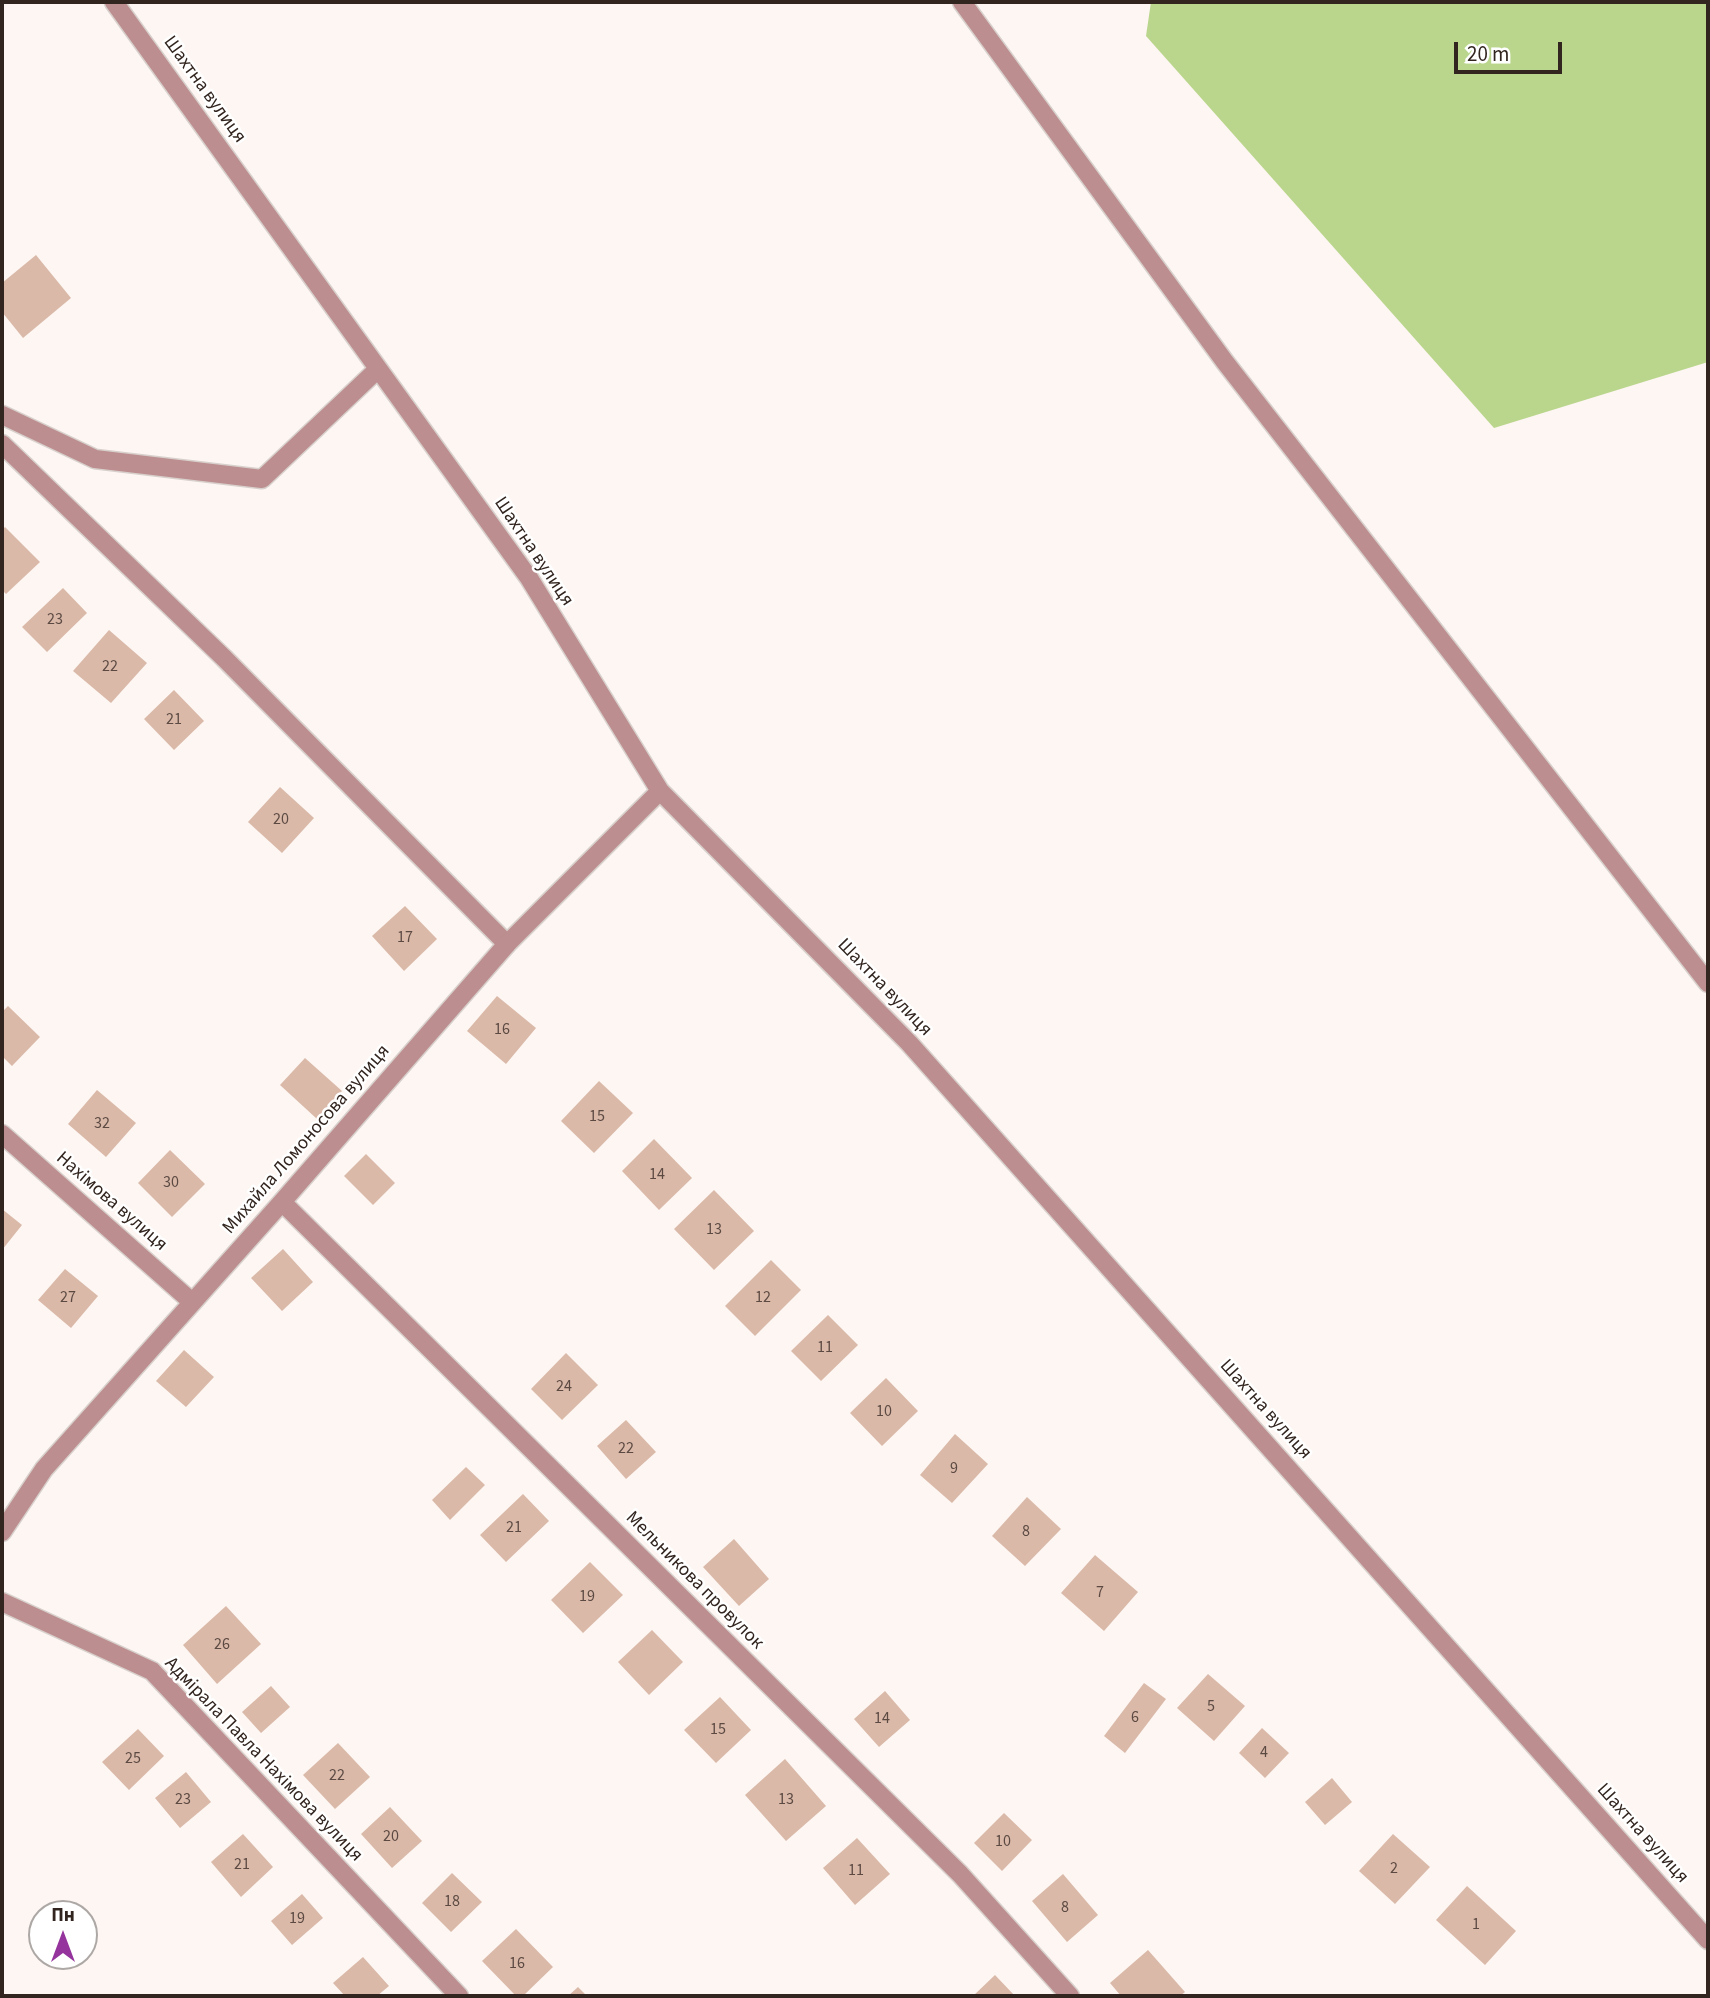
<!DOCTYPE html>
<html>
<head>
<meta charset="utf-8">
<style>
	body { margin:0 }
	#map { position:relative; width:1710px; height:1998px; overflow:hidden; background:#fdf6f2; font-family:"Source Sans 3",sans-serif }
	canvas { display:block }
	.frame { position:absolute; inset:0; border:4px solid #32251f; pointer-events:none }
	.north { position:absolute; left:28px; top:1900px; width:70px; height:70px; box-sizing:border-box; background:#fff; border:2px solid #ada8a5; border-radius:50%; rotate:0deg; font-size:19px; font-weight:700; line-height:28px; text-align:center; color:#32251f }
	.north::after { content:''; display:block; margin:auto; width:24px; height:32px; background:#95349c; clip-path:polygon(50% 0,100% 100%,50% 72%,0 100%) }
	.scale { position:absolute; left:1454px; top:42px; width:108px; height:32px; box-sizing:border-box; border:4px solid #32251f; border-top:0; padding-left:9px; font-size:21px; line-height:24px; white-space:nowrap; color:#32251f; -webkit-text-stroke:5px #fff; paint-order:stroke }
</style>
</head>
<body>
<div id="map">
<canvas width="1710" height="1998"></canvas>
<div class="frame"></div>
<div class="north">Пн</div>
<div class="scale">20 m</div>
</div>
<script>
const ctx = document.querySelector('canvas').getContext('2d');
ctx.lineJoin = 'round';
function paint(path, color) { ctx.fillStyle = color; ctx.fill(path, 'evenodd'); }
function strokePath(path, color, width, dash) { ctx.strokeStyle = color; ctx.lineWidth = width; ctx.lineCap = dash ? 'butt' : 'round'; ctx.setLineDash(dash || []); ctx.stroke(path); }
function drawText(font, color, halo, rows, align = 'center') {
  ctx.font = font + ' "Source Sans 3",sans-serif'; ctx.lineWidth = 5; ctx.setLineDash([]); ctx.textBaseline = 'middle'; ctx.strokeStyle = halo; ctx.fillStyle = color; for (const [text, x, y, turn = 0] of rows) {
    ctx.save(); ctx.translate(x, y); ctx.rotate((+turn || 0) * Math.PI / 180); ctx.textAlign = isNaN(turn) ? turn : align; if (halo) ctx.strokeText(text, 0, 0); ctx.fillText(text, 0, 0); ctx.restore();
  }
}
const green = new Path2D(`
	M 1151,2 L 1708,2 L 1708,362 L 1494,428 L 1146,36 Z`);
const building = new Path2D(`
	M 36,255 L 71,298 L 23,338 L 2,312 L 2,283 Z
	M 5,527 L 40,562 L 6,594 L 2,590 L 2,530 Z
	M 63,588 L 87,613 L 47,652 L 22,627 Z
	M 109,630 L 147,663 L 111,703 L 73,671 Z
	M 174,690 L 204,721 L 174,750 L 144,719 Z
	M 280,787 L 314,818 L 282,853 L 248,822 Z
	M 405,906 L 437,939 L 404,971 L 372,936 Z
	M 497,996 L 536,1028 L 506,1064 L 467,1031 Z
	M 8,1006 L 40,1037 L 12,1066 L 2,1056 L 2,1012 Z
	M 305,1058 L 342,1091 L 317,1119 L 280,1085 Z
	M 599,1081 L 633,1113 L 594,1153 L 561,1121 Z
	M 97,1090 L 136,1123 L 106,1157 L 68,1124 Z
	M 654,1139 L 692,1178 L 659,1210 L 622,1171 Z
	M 170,1150 L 205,1184 L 172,1217 L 138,1183 Z
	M 366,1154 L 395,1183 L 373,1205 L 344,1176 Z
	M 714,1190 L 754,1231 L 714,1270 L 674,1229 Z
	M 2,1209 L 22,1225 L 2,1250 Z
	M 283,1249 L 313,1282 L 282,1311 L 251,1278 Z
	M 771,1260 L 801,1290 L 755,1336 L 725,1306 Z
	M 65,1269 L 98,1296 L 71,1328 L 38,1300 Z
	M 828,1315 L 858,1345 L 821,1381 L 791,1351 Z
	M 184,1350 L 214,1377 L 186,1407 L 156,1381 Z
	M 566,1353 L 598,1385 L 562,1420 L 531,1389 Z
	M 886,1378 L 918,1411 L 882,1446 L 850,1413 Z
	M 626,1420 L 656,1452 L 626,1479 L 597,1446 Z
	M 955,1434 L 988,1464 L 952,1503 L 920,1475 Z
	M 466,1467 L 485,1485 L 450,1520 L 432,1500 Z
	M 523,1494 L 549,1521 L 506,1562 L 480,1535 Z
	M 1027,1497 L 1061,1529 L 1025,1566 L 992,1536 Z
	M 734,1539 L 769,1579 L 739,1606 L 703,1567 Z
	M 1095,1555 L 1138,1592 L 1104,1631 L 1061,1593 Z
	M 590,1562 L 623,1595 L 583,1633 L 551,1600 Z
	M 226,1606 L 261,1644 L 217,1684 L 183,1645 Z
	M 652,1630 L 683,1662 L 649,1695 L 618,1662 Z
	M 1208,1674 L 1245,1706 L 1214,1741 L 1177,1708 Z
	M 1144,1683 L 1166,1699 L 1125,1753 L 1104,1736 Z
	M 271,1686 L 290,1707 L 261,1733 L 242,1712 Z
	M 885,1691 L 910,1720 L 879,1747 L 854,1719 Z
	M 720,1697 L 751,1730 L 716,1763 L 684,1730 Z
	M 1262,1728 L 1289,1753 L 1265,1778 L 1239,1753 Z
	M 138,1729 L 164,1756 L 129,1790 L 102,1762 Z
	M 338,1743 L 370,1777 L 335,1809 L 303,1775 Z
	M 785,1759 L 826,1806 L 786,1841 L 745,1795 Z
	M 186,1772 L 211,1802 L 180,1828 L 155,1798 Z
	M 1332,1778 L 1352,1802 L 1325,1825 L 1305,1802 Z
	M 390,1807 L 422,1841 L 392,1868 L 361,1834 Z
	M 1004,1813 L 1032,1840 L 1002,1871 L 974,1843 Z
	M 243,1834 L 273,1867 L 241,1897 L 211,1862 Z
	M 1393,1834 L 1430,1867 L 1395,1904 L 1359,1871 Z
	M 857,1838 L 890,1874 L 855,1905 L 823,1868 Z
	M 452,1873 L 482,1902 L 451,1932 L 422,1903 Z
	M 1063,1874 L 1098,1915 L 1067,1942 L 1032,1901 Z
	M 1467,1886 L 1516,1931 L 1485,1965 L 1436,1920 Z
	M 302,1894 L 323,1918 L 292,1945 L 271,1921 Z
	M 516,1929 L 553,1967 L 523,1996 L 516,1996 L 482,1961 Z
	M 1148,1950 L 1185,1992 L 1180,1996 L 1121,1996 L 1110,1983 Z
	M 363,1957 L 389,1986 L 377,1996 L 345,1996 L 333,1983 Z
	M 995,1975 L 1015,1996 L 973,1996 Z
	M 578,1987 L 587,1996 L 568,1996 Z`);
const service = new Path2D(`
	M 2,444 L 224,658 L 507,944`);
const minor = new Path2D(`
	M 114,2 L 529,578 L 660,791 L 909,1043 L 1708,1940
	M 962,2 L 1225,362 L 1708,983
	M 2,415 L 95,459 L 262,479 L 378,369
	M 2,1134 L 192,1302
	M 282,1202 L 960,1874 L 1070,1996
	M 2,1532 L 44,1469 L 282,1202 L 507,944 L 660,791
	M 2,1602 L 152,1671 L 459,1996`);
const numberNames = [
	["23",55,620],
	["22",110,667],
	["21",174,720],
	["20",281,820],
	["17",405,938],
	["16",502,1030],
	["15",597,1117],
	["32",102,1124],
	["14",657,1175],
	["30",171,1183],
	["13",714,1230],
	["27",68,1298],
	["12",763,1298],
	["11",825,1348],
	["24",564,1387],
	["10",884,1412],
	["22",626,1449],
	["9",954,1469],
	["21",514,1528],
	["8",1026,1532],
	["7",1100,1593],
	["19",587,1597],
	["26",222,1645],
	["5",1211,1707],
	["6",1135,1718],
	["14",882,1719],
	["15",718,1730],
	["4",1264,1753],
	["25",133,1759],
	["22",337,1776],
	["23",183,1800],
	["13",786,1800],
	["20",391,1837],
	["10",1003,1842],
	["21",242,1865],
	["2",1394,1869],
	["11",856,1871],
	["18",452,1902],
	["8",1065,1908],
	["19",297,1919],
	["1",1476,1925],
	["16",517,1964]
];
const streetNames = [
	["Шахтна вулиця",204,90,54],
	["Шахтна вулиця",533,552,56],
	["Шахтна вулиця",884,988,46],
	["Михайла Ломоносова вулиця",307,1140,-49],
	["Нахімова вулиця",111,1202,41],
	["Шахтна вулиця",1265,1410,48],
	["Мельникова провулок",694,1581,45],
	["Адмірала Павла Нахімова вулиця",263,1760,46],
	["Шахтна вулиця",1642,1834,48]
];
paint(green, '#bad58c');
paint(building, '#dab9a9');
strokePath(service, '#d8d0cc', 21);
strokePath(minor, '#d8d0cc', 21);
strokePath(service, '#bc8e8f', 18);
strokePath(minor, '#bc8e8f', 18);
drawText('16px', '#5c4a42', null, numberNames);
drawText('19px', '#32251f', '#fff', streetNames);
</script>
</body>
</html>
